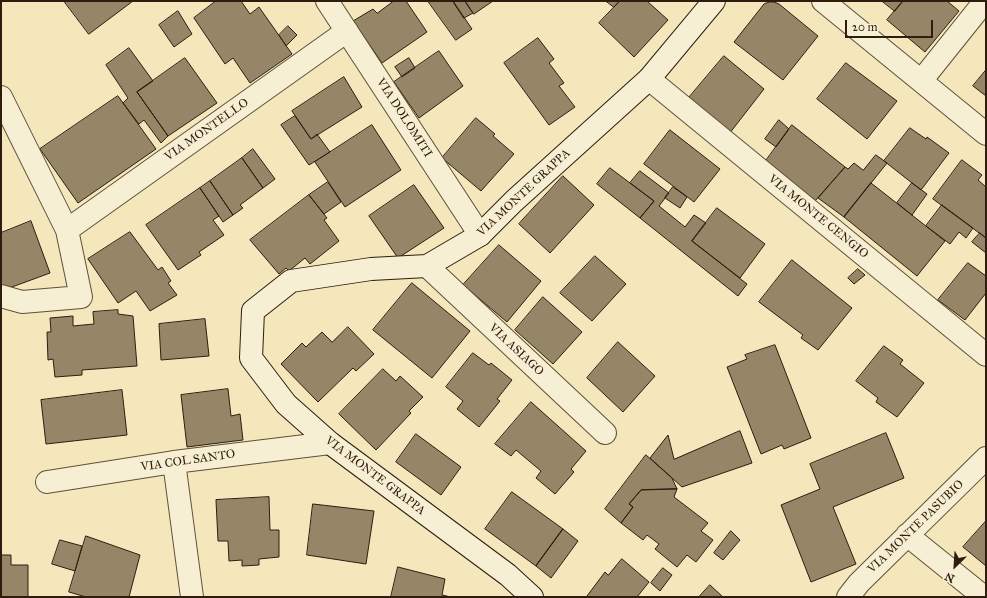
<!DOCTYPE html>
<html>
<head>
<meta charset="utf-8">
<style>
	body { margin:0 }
	#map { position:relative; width:987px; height:598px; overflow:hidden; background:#f3e7bb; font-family:"IM FELL Great Primer",serif }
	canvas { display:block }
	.frame { position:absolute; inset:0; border:2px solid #2f1c0f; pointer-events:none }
	.north { position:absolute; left:935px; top:546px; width:40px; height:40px; -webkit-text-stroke:3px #f7efd3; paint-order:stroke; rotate:205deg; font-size:11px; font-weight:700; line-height:16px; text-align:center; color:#2f1c0f }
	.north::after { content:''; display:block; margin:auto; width:14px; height:18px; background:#2f1c0f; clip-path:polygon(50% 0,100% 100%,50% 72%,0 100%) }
	.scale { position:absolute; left:845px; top:20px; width:88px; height:18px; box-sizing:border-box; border:2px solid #2f1c0f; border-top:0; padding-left:5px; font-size:12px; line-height:14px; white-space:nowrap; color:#2f1c0f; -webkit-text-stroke:3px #f7efd3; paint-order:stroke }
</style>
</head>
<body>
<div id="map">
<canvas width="987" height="598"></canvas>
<div class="frame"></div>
<div class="north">N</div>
<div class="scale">20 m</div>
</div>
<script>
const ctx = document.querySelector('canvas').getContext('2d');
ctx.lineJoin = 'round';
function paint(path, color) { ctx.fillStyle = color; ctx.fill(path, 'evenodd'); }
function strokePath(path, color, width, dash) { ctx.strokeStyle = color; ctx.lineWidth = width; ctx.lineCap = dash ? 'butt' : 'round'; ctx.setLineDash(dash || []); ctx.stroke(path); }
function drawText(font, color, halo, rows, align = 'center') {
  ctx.font = font + ' "IM FELL Great Primer",serif'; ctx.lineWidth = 4; ctx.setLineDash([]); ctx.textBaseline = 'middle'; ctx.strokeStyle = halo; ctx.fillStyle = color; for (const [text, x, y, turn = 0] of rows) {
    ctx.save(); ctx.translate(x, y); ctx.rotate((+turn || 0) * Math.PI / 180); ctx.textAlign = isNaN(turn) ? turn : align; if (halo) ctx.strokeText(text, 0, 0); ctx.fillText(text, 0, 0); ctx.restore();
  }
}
const building = new Path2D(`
	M 64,1 L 133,1 L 89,34 Z
	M 216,1 L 241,1 L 250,14 L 259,7 L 292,54 L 250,83 L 233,58 L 225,64 L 194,18 Z
	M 394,1 L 406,1 L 427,32 L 382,63 L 353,21 L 373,9 L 377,13 Z
	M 428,1 L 453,1 L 472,29 L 456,40 Z
	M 453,1 L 465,1 L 473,13 L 464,18 Z
	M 465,1 L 493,1 L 474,14 Z
	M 606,1 L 620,1 L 614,7 Z
	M 620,1 L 647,1 L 668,20 L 634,57 L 599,23 Z
	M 882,1 L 903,1 L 895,11 Z
	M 903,1 L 947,1 L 959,11 L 925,52 L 887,20 Z
	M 770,2 L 774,2 L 779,4 L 818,36 L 783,80 L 734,42 L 764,4 Z
	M 178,11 L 192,34 L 174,47 L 159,25 Z
	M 288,26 L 297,35 L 286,46 L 279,35 Z
	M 538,38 L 554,59 L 549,63 L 564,83 L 559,86 L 575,107 L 549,125 L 504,63 Z
	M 129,48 L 153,81 L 137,92 L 168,136 L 161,143 L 144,120 L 139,124 L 123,103 L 128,98 L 106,65 Z
	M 439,51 L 463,86 L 419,118 L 394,82 Z
	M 724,56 L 764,89 L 729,134 L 687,100 Z
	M 185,58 L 217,103 L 168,136 L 137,92 Z
	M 409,58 L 415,68 L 402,77 L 395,67 Z
	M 846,63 L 897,101 L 867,139 L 817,99 Z
	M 986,70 L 986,96 L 973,86 Z
	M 344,77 L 362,107 L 311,139 L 292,111 Z
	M 118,96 L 156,149 L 78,203 L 40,149 Z
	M 295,116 L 311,139 L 317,134 L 330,152 L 309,165 L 281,125 Z
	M 476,118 L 495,134 L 493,136 L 514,154 L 481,191 L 442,158 Z
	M 779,120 L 789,129 L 776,147 L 765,139 Z
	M 372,125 L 401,170 L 345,207 L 315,162 Z
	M 792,125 L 845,167 L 815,201 L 765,162 Z
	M 910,128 L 926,139 L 927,137 L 949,153 L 921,190 L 884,161 Z
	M 670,130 L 720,169 L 694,202 L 644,164 Z
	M 253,149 L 275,179 L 263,188 L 242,158 Z
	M 876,155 L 887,163 L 844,217 L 818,198 L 845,167 L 848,169 L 854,163 L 863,170 Z
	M 242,158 L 263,188 L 240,205 L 243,208 L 233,215 L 210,181 Z
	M 962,160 L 982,175 L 978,180 L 986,187 L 986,238 L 933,199 Z
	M 610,168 L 654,201 L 640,218 L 597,184 Z
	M 640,171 L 669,193 L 659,206 L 685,227 L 694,215 L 706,223 L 692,241 L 747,284 L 738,296 L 640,218 L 654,201 L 630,183 Z
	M 563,176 L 594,205 L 550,253 L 519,224 Z
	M 210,181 L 233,215 L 223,222 L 200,188 Z
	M 328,182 L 341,202 L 324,214 L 309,195 Z
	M 871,183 L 945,241 L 917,276 L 844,217 Z
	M 912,183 L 927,194 L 912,215 L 897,203 Z
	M 414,185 L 444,228 L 398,258 L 369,216 Z
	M 673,187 L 687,197 L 680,208 L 665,198 Z
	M 200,188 L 219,216 L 213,220 L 224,235 L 199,252 L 201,255 L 178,270 L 146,225 Z
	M 309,195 L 327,218 L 324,220 L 339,241 L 310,264 L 305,258 L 289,271 L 286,268 L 279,274 L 250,240 Z
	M 942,205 L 973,228 L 966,238 L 959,232 L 950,244 L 926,226 Z
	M 717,208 L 765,244 L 740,278 L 692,241 Z
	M 31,221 L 50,273 L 1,291 L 1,233 Z
	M 130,232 L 158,270 L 162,267 L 171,281 L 168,283 L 177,295 L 150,311 L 136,291 L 118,303 L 88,259 Z
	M 980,233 L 986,238 L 986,253 L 972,242 Z
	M 499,245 L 541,281 L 507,322 L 463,285 Z
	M 595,256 L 626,284 L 592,321 L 560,293 Z
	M 792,260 L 852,308 L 818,350 L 801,338 L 803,335 L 759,302 Z
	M 968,263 L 986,276 L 986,293 L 965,320 L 938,300 Z
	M 858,269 L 865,275 L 854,284 L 848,278 Z
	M 412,283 L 470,331 L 432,378 L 373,330 Z
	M 543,297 L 582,332 L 553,364 L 515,330 Z
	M 118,310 L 118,314 L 133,316 L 137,366 L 82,370 L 82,375 L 55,377 L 53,359 L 48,360 L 47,332 L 51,332 L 50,318 L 73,316 L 73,326 L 94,324 L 93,312 Z
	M 205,319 L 209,356 L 161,360 L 159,324 Z
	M 348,327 L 374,354 L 356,371 L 353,368 L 318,402 L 281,364 L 302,343 L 306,347 L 322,332 L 332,342 Z
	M 618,342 L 655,376 L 623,412 L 587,378 Z
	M 775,345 L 811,438 L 784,449 L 782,445 L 761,454 L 727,367 L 747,359 L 745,355 Z
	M 884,346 L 903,360 L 900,364 L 924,383 L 897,417 L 876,402 L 878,398 L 856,381 Z
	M 473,353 L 489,365 L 491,363 L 512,380 L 497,399 L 500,401 L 479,427 L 457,409 L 463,401 L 446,387 Z
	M 383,369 L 396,381 L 400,376 L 423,397 L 409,411 L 411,413 L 376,450 L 339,414 Z
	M 228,389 L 231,416 L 240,414 L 243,440 L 187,447 L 181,395 Z
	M 122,390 L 127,435 L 46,444 L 41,400 Z
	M 531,402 L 586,451 L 571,469 L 574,472 L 555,494 L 536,478 L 541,471 L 516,450 L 511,456 L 495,444 Z
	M 740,431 L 752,463 L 682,487 L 650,458 L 668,435 L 674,459 Z
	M 886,433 L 904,478 L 833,507 L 856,564 L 811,582 L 781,505 L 820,489 L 810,464 Z
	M 416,434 L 461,467 L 441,495 L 396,462 Z
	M 646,455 L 672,478 L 677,489 L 641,490 L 629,504 L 633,507 L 621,523 L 605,509 Z
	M 677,489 L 674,497 L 708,523 L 701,531 L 713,540 L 696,562 L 687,555 L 677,567 L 655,549 L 659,544 L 647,535 L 643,540 L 621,523 L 633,507 L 629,504 L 641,490 Z
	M 512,492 L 563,529 L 536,566 L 485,529 Z
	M 269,497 L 270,530 L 279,530 L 279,557 L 259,559 L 259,565 L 242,566 L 242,560 L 229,561 L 228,541 L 218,541 L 216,500 Z
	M 313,504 L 374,511 L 366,564 L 307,555 Z
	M 986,521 L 986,566 L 963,547 Z
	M 563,529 L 578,541 L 551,578 L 536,566 Z
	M 731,531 L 740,540 L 723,560 L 714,553 Z
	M 86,536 L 140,555 L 129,597 L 86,597 L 69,592 Z
	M 60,540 L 82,546 L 75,571 L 52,564 Z
	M 1,555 L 11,555 L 11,565 L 28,565 L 28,597 L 1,597 Z
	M 622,559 L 649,582 L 637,597 L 587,597 L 587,596 L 605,572 L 608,575 Z
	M 398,567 L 445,579 L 442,595 L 451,597 L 391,597 Z
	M 663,568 L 672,575 L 660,591 L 651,583 Z
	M 710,585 L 723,597 L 699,597 Z`);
const street = new Path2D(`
	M 327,1 L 480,235
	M 823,1 L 986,134
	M 649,79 L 986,355
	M 921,81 L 985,1
	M 1,97 L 67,230 L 347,31
	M 427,266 L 605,433
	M 1,296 L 22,302 L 81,297 L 67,230
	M 174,462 L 192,597
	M 47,482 L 174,462 L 330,443
	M 907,535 L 984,597
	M 848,597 L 859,583 L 986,458`);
const secondary = new Path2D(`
	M 532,597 L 508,575 L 330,443 L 286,404 L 251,358 L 253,311 L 291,281 L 371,269 L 427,266 L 480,235 L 514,201 L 649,79 L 714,1`);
const streetNames = [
	["VIA DOLOMITI",404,118,57],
	["VIA MONTELLO",207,130,-35],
	["VIA MONTE GRAPPA",524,193,-43],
	["VIA MONTE CENGIO",818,217,39],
	["VIA ASIAGO",516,350,43],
	["VIA COL SANTO",188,461,-8],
	["VIA MONTE GRAPPA",375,476,37],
	["VIA MONTE PASUBIO",916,527,-44]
];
paint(building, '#958668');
strokePath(building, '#2f1c0f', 1);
strokePath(street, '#604f3a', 24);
strokePath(secondary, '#2f1c0f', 24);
strokePath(street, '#f7efd3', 22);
strokePath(secondary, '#f7efd3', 22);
drawText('12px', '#2f1c0f', '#f7efd3', streetNames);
</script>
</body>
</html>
